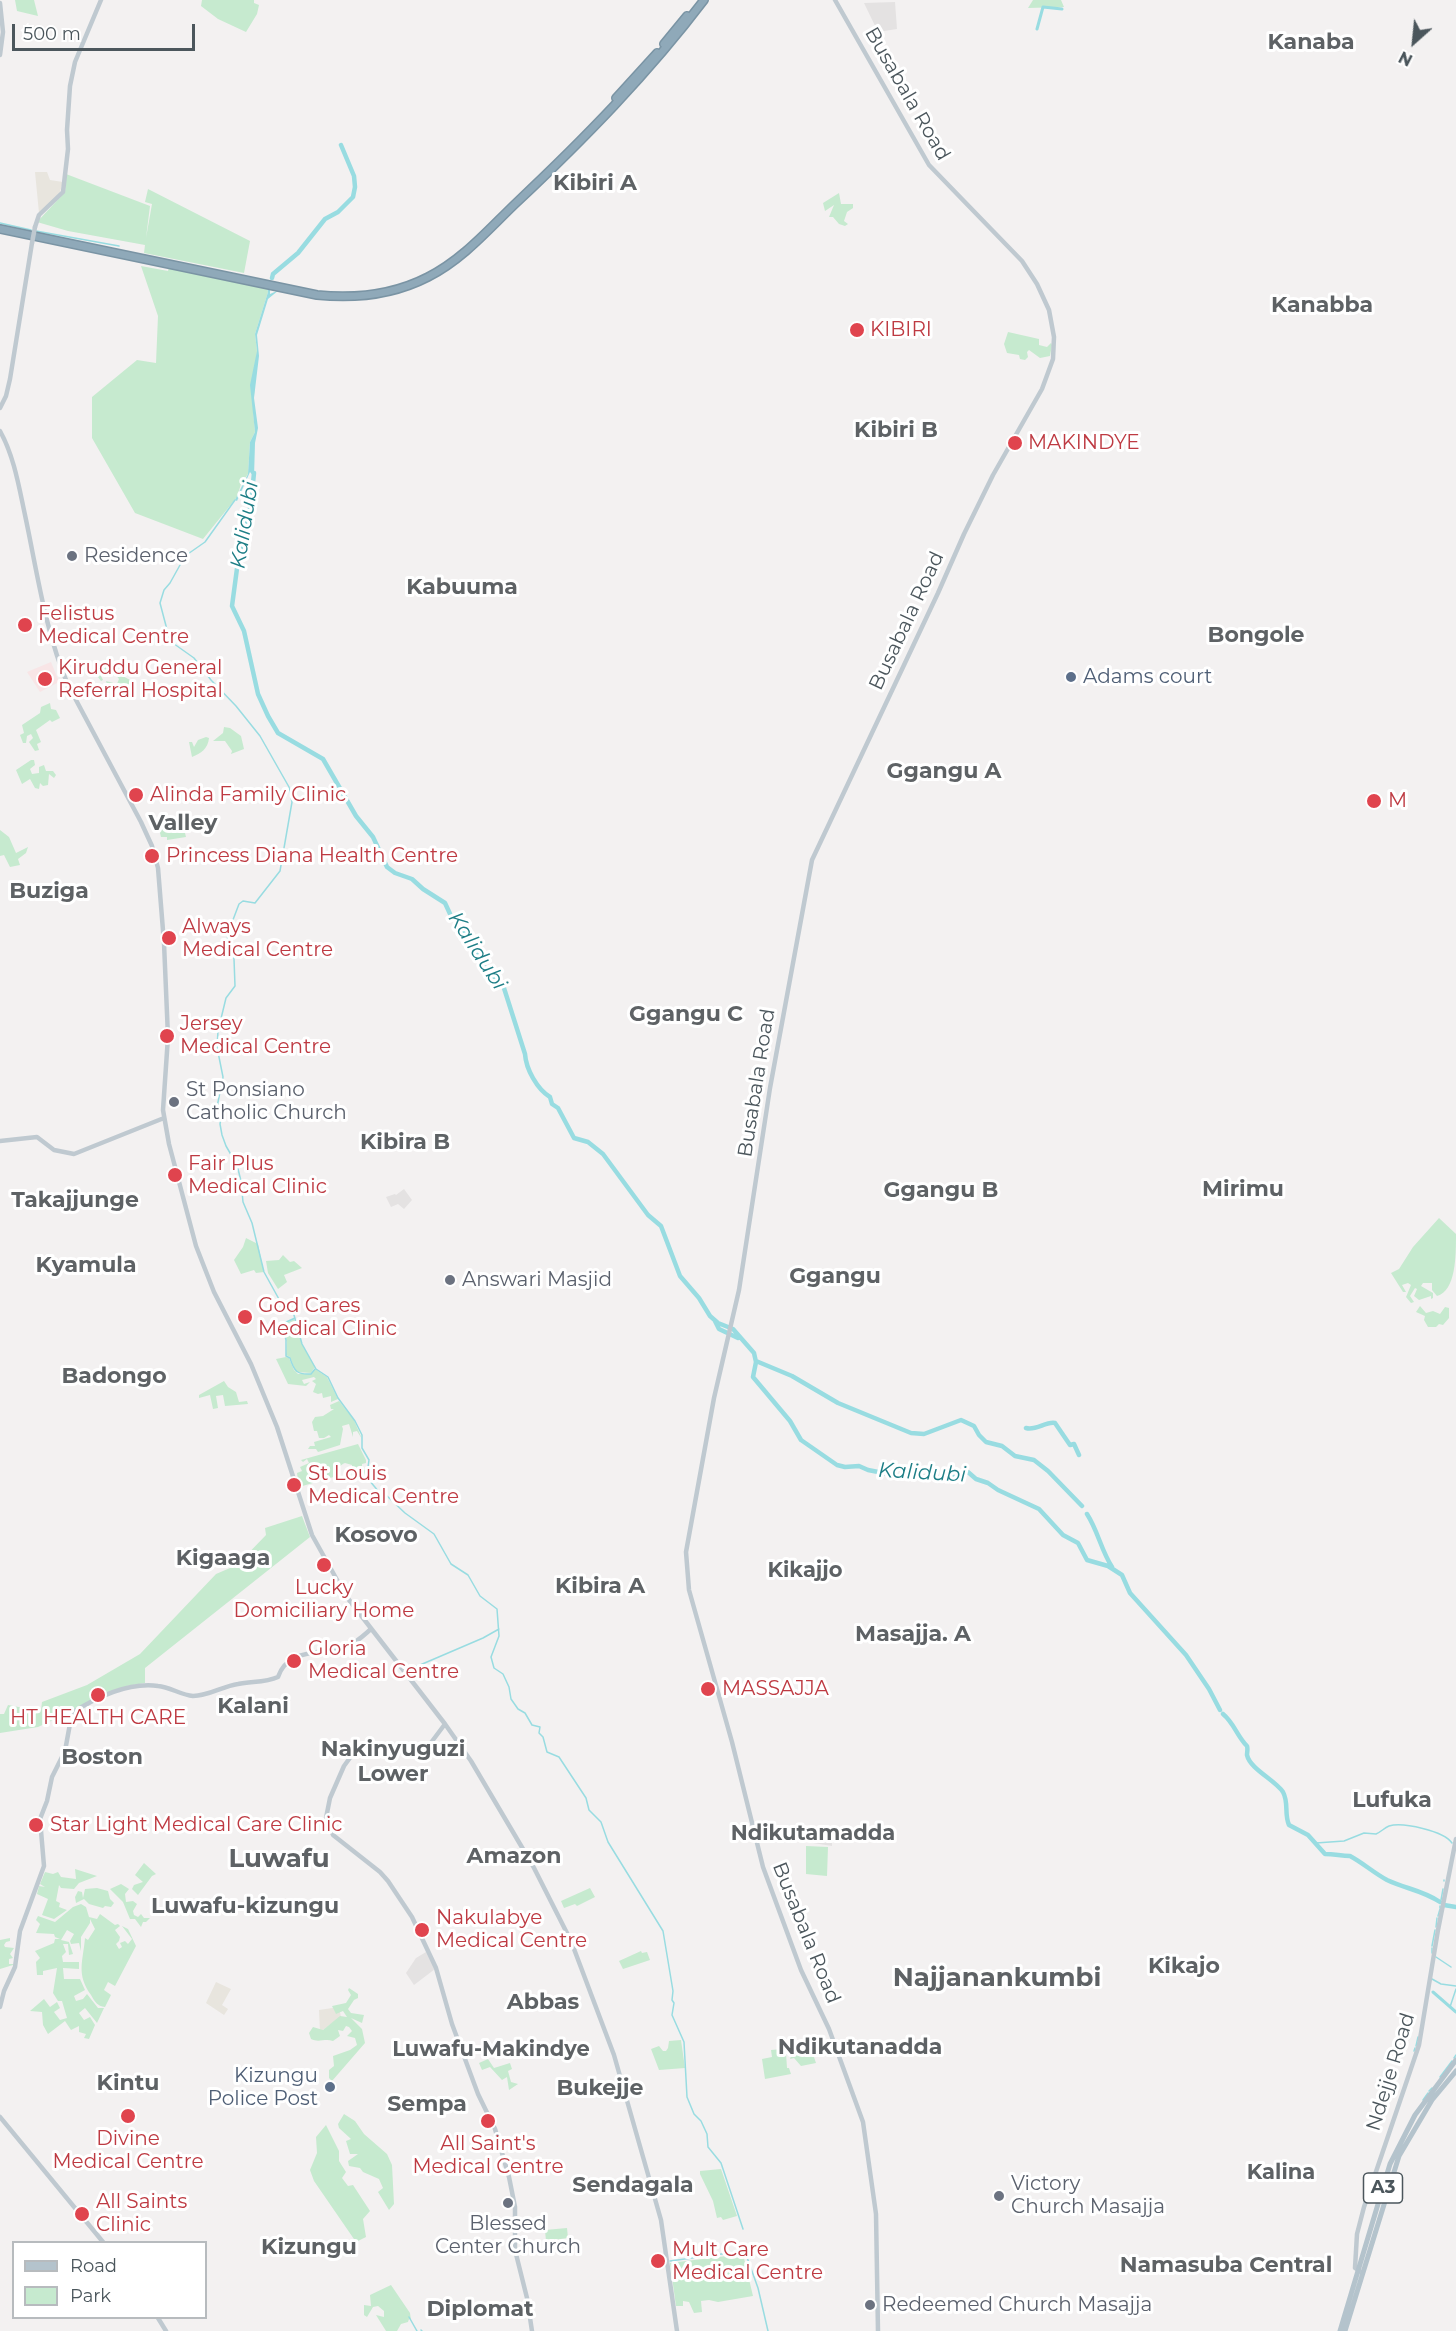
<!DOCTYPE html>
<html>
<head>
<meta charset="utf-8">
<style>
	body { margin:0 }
	#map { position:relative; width:1456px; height:2331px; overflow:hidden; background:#f3f1f1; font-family:Montserrat,sans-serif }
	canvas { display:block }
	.legend { position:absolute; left:12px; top:2241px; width:195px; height:78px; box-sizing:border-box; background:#fff; border:2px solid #b7bbbe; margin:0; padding:8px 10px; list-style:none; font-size:18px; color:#4b565c }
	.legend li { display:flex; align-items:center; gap:12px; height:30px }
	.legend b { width:30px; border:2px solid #b7bbbe }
	.north { position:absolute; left:1384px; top:12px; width:60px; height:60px; -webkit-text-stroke:4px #fff; paint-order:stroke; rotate:207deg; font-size:16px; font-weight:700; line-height:24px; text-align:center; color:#4b565c }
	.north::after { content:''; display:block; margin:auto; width:21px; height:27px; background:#4b565c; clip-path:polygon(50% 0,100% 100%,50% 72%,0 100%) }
	.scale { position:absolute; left:12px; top:24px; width:183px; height:27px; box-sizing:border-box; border:3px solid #4b565c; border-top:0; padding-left:8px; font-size:18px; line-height:21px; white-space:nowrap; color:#4b565c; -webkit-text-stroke:4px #fff; paint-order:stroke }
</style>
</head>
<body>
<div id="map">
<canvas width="1456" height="2331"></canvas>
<ul class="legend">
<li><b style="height:8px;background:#b4c3cc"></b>Road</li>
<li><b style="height:16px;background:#c6eacf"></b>Park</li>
</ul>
<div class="north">N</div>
<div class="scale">500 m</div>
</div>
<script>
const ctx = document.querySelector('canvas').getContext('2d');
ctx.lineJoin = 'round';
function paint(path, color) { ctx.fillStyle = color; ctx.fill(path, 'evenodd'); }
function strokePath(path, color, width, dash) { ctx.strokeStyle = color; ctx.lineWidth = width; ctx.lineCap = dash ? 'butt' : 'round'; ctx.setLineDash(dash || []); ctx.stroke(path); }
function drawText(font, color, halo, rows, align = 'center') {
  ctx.font = font + ' Montserrat,sans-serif'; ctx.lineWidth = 6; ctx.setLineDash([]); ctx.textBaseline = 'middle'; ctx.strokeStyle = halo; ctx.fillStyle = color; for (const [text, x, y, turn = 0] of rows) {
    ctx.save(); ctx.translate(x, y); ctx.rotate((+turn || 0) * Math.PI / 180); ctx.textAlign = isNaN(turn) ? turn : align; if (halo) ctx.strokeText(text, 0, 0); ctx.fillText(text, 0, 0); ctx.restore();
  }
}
const commercial = new Path2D(`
	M 35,172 L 47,172 L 50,180 L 63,182 L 59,195 L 39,213 Z
	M 216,1982 L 231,1989 L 222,2005 L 228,2009 L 224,2015 L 206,2003 Z
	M 339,2007 L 341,2017 L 320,2032 L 319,2010 Z`);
const education = new Path2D(`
	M 895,2 L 897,29 L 878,32 L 864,3 Z
	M 404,1189 L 412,1200 L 404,1209 L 398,1204 L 391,1207 L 386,1197 L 395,1194 L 396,1195 Z
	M 817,1827 L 832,1827 L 832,1846 L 813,1843 Z
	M 426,1952 L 435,1969 L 414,1985 L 406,1973 L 416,1958 Z`);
const medical = new Path2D(`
	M 51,662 L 59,682 L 40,692 L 27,672 Z`);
const green = new Path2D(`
	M 15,0 L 34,0 L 38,16 L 17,11 Z
	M 202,0 L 254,0 L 254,3 L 259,5 L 257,14 L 246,32 L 218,19 L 201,6 Z
	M 1033,0 L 1061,0 L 1064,7 L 1028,8 Z
	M 66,174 L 150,206 L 146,238 L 152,204 L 145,202 L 148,189 L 250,241 L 244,273 L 144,253 L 145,245 L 68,231 L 37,222 L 65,192 Z
	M 839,193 L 841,204 L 853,204 L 853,208 L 847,212 L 844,221 L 848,224 L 845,226 L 839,224 L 833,217 L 829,217 L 834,205 L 825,211 L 823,203 Z
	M 141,266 L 168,271 L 169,267 L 267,287 L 268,292 L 255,334 L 257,351 L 253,411 L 255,432 L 250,442 L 248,474 L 241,484 L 237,497 L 203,539 L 135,513 L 92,438 L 92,397 L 137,360 L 156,363 L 158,316 Z
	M 1008,332 L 1039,339 L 1039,345 L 1047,347 L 1051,343 L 1052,345 L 1050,356 L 1040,358 L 1029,350 L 1027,352 L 1028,357 L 1025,360 L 1020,359 L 1019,355 L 1007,353 L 1004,344 Z
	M 106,667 L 132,681 L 130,684 L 110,693 L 106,681 L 117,684 L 119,679 L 115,674 L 111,677 L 105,673 L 101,676 L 103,680 L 101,681 L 95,673 Z
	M 50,703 L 51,709 L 56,710 L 60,718 L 52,722 L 50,720 L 36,730 L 41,742 L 37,744 L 39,750 L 35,751 L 29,742 L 33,738 L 31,734 L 27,736 L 26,743 L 23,743 L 20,735 L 24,733 L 22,725 L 40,713 L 41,707 Z
	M 224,727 L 230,728 L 241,736 L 244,749 L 231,754 L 232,751 L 225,741 L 213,741 L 223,733 Z
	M 206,737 L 209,738 C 208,749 201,753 192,757 L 189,742 L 192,742 L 194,747 L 198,740 Z
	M 31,760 L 34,760 L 35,765 L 30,769 L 32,774 L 39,773 L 39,767 L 44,765 L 46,771 L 53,771 L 56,775 L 54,778 L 49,774 L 48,785 L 43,786 L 40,783 L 39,789 L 35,788 L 30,779 L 22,784 L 16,770 Z
	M 174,819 L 179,833 L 185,833 L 186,837 L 167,840 L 167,837 L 161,837 L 158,825 L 161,823 L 164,831 L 166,831 L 166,822 Z
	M 0,830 L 9,837 L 16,853 L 28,847 L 26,853 L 18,859 L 20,865 L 10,867 L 4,855 L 0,856 Z
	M 1439,1218 L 1456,1234 C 1456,1256 1456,1291 1437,1296 L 1432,1290 L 1432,1283 L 1423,1283 L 1421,1286 L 1433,1293 L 1433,1298 L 1431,1299 L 1431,1296 L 1419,1300 L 1414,1296 L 1417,1289 L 1415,1288 L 1410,1296 L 1414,1302 L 1411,1303 L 1406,1297 L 1411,1285 L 1408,1283 L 1402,1285 L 1406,1292 L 1403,1292 L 1391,1273 L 1399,1269 L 1413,1247 Z
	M 246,1238 L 258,1244 L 264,1272 L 256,1273 L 254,1270 L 241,1274 L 234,1260 L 243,1247 Z
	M 283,1255 L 290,1262 L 294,1261 L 302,1268 L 284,1275 L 287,1282 L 278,1289 L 268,1273 L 266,1261 L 279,1260 Z
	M 1420,1306 L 1426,1313 L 1433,1311 L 1440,1314 L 1445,1307 L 1449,1308 L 1449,1318 L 1443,1325 L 1439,1324 L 1436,1327 L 1428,1327 L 1424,1320 L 1425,1316 L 1416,1312 Z
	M 294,1319 L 299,1329 L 302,1344 L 315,1367 L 311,1373 L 296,1372 L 290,1357 L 286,1355 L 287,1342 L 282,1325 Z
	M 286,1357 L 289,1358 L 294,1370 L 298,1374 L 311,1374 L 315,1369 L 327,1377 L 338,1399 L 331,1402 L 331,1396 L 323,1398 L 322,1393 L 318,1394 L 313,1392 L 316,1384 L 312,1381 L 316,1379 L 314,1377 L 302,1380 L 304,1384 L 310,1382 L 306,1386 L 288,1384 L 276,1359 Z
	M 224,1381 L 228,1387 L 236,1392 L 239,1402 L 247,1401 L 248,1404 L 225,1406 L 223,1395 L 216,1396 L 218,1408 L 213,1409 L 210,1395 L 199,1398 L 199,1395 Z
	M 339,1401 L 354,1420 L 362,1439 L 357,1431 L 353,1432 L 353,1437 L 349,1424 L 342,1426 L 343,1429 L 340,1445 L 318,1452 L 316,1449 L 308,1449 L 310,1446 L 315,1446 L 314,1442 L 331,1437 L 329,1435 L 324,1438 L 319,1438 L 317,1431 L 314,1431 L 312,1422 L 315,1417 L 323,1416 L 334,1409 L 331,1409 L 330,1405 Z
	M 358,1444 L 366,1460 L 366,1463 L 362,1464 L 362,1469 L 366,1470 L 363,1477 L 358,1477 L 357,1473 L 346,1472 L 345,1470 L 352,1469 L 352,1465 L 345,1463 C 340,1465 336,1469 337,1476 L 299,1487 L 297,1473 L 302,1471 L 300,1467 L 309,1463 L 307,1459 L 303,1462 L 301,1460 Z
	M 302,1516 L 310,1537 L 145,1668 L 145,1683 L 127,1686 L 38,1727 L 0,1733 L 0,1714 L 4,1714 L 8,1705 L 24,1708 L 35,1714 L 41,1710 L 42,1702 L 87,1685 L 140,1654 L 216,1574 L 237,1565 L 266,1535 L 265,1528 Z
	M 806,1846 L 828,1847 L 827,1876 L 806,1874 Z
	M 144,1863 L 156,1874 L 152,1876 L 138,1895 L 132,1889 L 134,1885 L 143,1882 L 135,1875 Z
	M 75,1869 L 97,1876 L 79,1883 L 74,1889 L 61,1888 L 59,1885 L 56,1901 L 60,1903 L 59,1907 L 67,1910 L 54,1919 L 42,1915 L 48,1899 L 37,1894 L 39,1886 L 45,1887 L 40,1884 L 45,1872 L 53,1874 L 58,1872 L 61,1877 L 76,1879 Z
	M 121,1884 L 129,1889 L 125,1894 L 126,1902 L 133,1901 L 137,1904 L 133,1911 L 134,1915 L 138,1917 L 141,1914 L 144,1918 L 150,1918 L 146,1922 L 143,1922 L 141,1927 L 135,1919 L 130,1919 L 123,1902 L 110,1889 Z
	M 97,1888 L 108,1891 L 110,1899 L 114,1903 L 111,1907 L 105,1906 L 103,1908 L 89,1904 L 84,1899 L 76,1903 L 75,1897 L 78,1891 L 82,1892 L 83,1898 L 85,1889 Z
	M 590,1888 L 595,1897 L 577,1906 L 575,1904 L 564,1908 L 561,1901 Z
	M 81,1904 L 86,1907 L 89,1917 L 97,1919 L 100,1914 L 115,1925 L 118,1924 L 120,1926 L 115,1930 L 120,1937 L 119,1941 L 116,1944 L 119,1949 L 122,1947 L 120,1943 L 125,1941 L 128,1944 L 132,1939 L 122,1926 L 128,1929 L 136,1946 L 115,1986 L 108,1982 L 104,1990 L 111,1995 L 105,2007 C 97,2006 95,2002 91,1995 C 76,1974 83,1962 85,1938 L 88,1940 L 95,1929 L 90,1919 L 90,1923 L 81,1937 L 81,1951 L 79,1943 L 71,1944 L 70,1941 L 74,1934 L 67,1930 L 61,1940 L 69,1942 L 73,1954 L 69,1955 L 68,1944 L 63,1944 L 66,1952 L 62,1956 L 63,1962 L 79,1962 L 79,1969 L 63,1968 L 64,1979 L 80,1979 L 85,1990 L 74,1996 L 76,2001 L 83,1999 L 87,1994 L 98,2008 L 104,2008 L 97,2023 L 85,2008 L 79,2013 L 84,2020 L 90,2017 L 95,2025 L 89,2039 L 84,2038 L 86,2034 L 79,2032 L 79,2026 L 71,2030 L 65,2021 L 48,2034 L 43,2025 L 42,2012 L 30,2011 L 44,1999 L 50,2007 L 57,2002 L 60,2008 L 54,2012 L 60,2020 L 67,2018 L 62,2001 L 58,2001 L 53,1993 L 57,1968 L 43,1971 L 43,1975 L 37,1975 L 36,1962 L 40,1958 L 35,1951 L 54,1943 L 55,1939 L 60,1939 L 55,1937 L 54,1934 L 36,1933 L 40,1924 L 36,1920 L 38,1916 L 55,1922 L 73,1907 Z
	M 10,1938 L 10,1941 L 6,1942 L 4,1945 L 5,1947 L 14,1948 L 10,1954 L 13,1958 L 9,1959 L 9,1964 L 13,1964 L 13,1965 L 0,1969 L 0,1940 Z
	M 641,1951 L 642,1953 L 647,1952 L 650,1960 L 623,1969 L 619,1961 Z
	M 349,1988 L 358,1994 L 358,1998 L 354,2000 L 348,2009 L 351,2013 L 364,2015 L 362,2023 L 351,2018 L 362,2029 L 365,2043 L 332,2081 L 329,2078 L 329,2070 L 334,2066 L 333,2056 L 350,2050 L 357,2045 L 355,2038 L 347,2036 L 352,2031 L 349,2027 L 346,2026 L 343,2031 L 338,2030 L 340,2036 L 333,2041 C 325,2038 319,2043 311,2039 L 309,2033 L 313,2027 L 323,2030 L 340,2016 L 347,2017 L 343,2011 L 336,2014 L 332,2006 L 346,2003 L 351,1995 L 348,1990 Z
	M 681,2040 L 685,2068 L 659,2070 L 651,2049 L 659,2046 L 663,2051 L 666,2051 L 668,2048 L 669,2041 Z
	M 811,2042 L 817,2043 L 817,2050 L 813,2054 L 816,2063 L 801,2066 L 794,2058 L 790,2059 L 792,2053 L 790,2052 L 786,2053 L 787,2068 L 789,2068 L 791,2074 L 765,2079 L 762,2059 L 772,2057 L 771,2050 L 794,2048 Z
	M 488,2059 L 494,2068 L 510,2063 L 512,2069 L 508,2071 L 511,2082 L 518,2084 L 509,2090 L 507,2077 L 502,2080 L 490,2067 L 482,2070 L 479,2063 Z
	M 344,2114 L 355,2121 L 364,2134 L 387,2154 L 392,2165 L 394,2204 L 389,2210 L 378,2192 L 383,2188 L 379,2179 L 363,2172 L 360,2168 L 349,2166 L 348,2161 L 358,2154 L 350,2154 L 346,2141 L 351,2139 L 339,2128 L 338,2124 Z
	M 326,2125 L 339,2151 L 339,2161 L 346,2172 L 342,2178 L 348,2186 L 353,2185 L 370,2211 L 363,2219 L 366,2237 L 356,2242 L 314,2181 L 310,2170 L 317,2153 L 316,2137 Z
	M 721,2169 L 737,2216 L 723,2220 L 721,2217 L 717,2218 L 713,2201 L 700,2174 L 700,2171 Z
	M 567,2228 L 568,2238 L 546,2241 L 545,2230 Z
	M 743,2254 L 753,2296 L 718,2302 L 709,2300 L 701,2301 L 702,2312 L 694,2313 L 689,2302 L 683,2301 L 683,2306 L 676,2306 L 670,2263 Z
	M 391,2285 L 410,2313 L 411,2320 L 409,2319 L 408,2322 L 401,2324 L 397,2331 L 386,2331 L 376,2315 L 384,2317 L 384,2311 L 378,2306 L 373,2307 L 367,2317 L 364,2315 L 364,2305 L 371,2306 L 370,2295 Z`);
const water = new Path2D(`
	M 267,287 L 270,288 L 270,294 L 279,290 L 268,299 L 257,335 L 259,356 L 254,398 L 258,428 L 255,443 L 254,477 L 250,472 L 237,501 L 235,500 L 248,474 L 250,442 L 255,432 L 250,385 L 257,351 L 255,334 L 268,292 Z`);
const stream = new Path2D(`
	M 0,223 L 31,230
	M 36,231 L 119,246
	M 235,500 L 205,542 L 185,556 L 170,583 L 164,590 L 160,603 L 170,641 L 194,658 L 211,680 L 236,706 L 260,736 L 289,787 L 292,802 L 280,871 L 255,903 L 243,901 L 239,904 L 228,933 L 227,943 L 234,959 L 235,986 L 226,998 L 218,1031 L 217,1047 L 223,1077 L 217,1107 L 222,1113 L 220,1124 L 222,1135 L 226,1146 L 237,1165 L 241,1181 L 243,1202 L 252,1223 L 264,1272 L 280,1301 L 294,1315 L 302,1344 L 316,1369 L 328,1377 L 338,1398 L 355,1421 L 362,1435 L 362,1448 L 369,1460 L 367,1474 L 369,1480 L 379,1492 L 387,1496 L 405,1513 L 434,1534 L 451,1564 L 468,1575 L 480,1596 L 497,1609 L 499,1636 L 491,1657 L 494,1668 L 503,1674 L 509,1687 L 511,1699 L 518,1709 L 525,1713 L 532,1725 L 540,1727 L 539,1733 L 543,1737 L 547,1752 L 559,1757 L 586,1798 L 589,1810 L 601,1822 L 608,1842 L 663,1931 L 673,1991 L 672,2000 L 674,2003 L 672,2015 L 684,2042 L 687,2097 L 694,2114 L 701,2121 L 707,2134 L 708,2147 L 721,2163 L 743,2229
	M 295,1318 L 282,1324 L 286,1340 L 286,1356 L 290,1358 C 294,1371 297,1375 311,1374 L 315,1369
	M 413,1668 L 483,1638 L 499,1629
	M 1316,1843 L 1344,1841 L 1364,1833 L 1376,1834 C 1381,1832 1384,1828 1389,1826 C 1403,1822 1444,1831 1452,1843
	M 1444,1881 L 1444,1880
	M 1441,1900 L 1443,1889
	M 1440,1908 L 1440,1906
	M 1438,1916 L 1440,1909
	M 1436,1927 L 1437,1918
	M 1432,1946 L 1435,1930
	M 1432,1948 L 1432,1953
	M 1436,1957 L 1451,1967
	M 1432,1979 L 1441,1984 L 1456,1986
	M 1450,2007 L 1456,1989
	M 1416,2046 L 1418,2037
	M 1414,2051 L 1415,2048
	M 1454,2058 L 1456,2055
	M 1440,2077 L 1452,2061
	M 1429,2091 L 1432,2088
	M 1423,2100 L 1428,2093
	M 744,2249 L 758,2288 L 768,2331
	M 670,2261 L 744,2251
	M 409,2317 L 417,2331
	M 421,2330 L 422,2331`);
const canal = new Path2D(`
	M 1037,29 L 1043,7 L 1062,9
	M 1433,1992 L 1456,2012`);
const river = new Path2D(`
	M 272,278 L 273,274 L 298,253 L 325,219 L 338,212 L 353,197 L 355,187 L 354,176 L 341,145
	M 254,473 L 251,503 L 238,561 L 232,606 L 244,631 L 258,694 L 268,716 L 278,733 L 323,759 L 356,816 L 373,837 L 387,867 L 395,873 L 412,879 L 423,889 L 445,903 L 451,916 L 462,925 L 467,940 L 486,969 L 503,985 L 525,1054 C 526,1069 537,1089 550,1097 L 552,1104 L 558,1108 L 574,1138 L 588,1142 L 603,1154 L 648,1215 L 661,1226 L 680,1276 L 699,1298 L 710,1316 L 718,1323 L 733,1329 L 754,1353 L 756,1362 L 753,1377 L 790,1421 L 801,1440 L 837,1465 L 845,1467 L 859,1466 L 868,1470 L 904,1477 L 956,1477 L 968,1472 L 976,1479 L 988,1483 L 998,1490 L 1039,1509 L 1063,1535 L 1078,1543 L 1087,1560 L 1108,1566 L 1122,1575 L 1130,1593 L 1186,1655 L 1209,1689 L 1220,1710
	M 715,1321 L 719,1329 L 738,1338
	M 756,1361 L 792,1376 L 838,1403 L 911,1433 L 924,1434 L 961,1420 L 974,1426 L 979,1435 L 986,1442 L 1002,1446 L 1015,1456 L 1034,1460 L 1048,1471 L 1082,1506
	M 1026,1428 C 1036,1431 1046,1421 1055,1423 L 1070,1445 L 1074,1444 L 1079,1455
	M 1087,1514 C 1098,1531 1101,1550 1112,1567
	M 1223,1714 C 1234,1723 1237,1736 1247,1746 C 1248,1749 1247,1752 1247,1755 C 1250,1769 1275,1780 1283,1792 C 1289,1803 1284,1814 1289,1825 L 1308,1835 L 1325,1854 C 1335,1854 1341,1856 1350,1856 C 1363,1863 1374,1873 1387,1880 C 1406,1889 1422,1890 1440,1902
	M 1444,1905 L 1456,1907`);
const secondary = new Path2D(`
	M 835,0 L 929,165 L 1022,261 L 1037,284 L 1049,310 L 1054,337 L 1053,359 L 1042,389 L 993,475 L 964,534 L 938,593 L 812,860 L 770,1088 L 739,1290 L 714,1398 L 686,1552 L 689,1590 L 732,1742 L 763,1867 L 801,1970 L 829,2029 L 863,2122 L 876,2214 L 878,2331
	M 0,3 L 3,32 L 0,55
	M 35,227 L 39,215 L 63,192 L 68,149 L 67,130 L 70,86 L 75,62 L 101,0
	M 0,408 L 6,396 L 10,379 L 32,243
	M 0,431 C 14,456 19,487 25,515 C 37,571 45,631 68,685 L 141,822 L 152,846 L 158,868 L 164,943 L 168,1037 L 163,1110 L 169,1144 L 196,1246 L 214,1292 L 251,1364 L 277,1427 L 312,1535 L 346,1596 L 445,1724 L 471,1761 L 533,1866 L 571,1941 L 614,2055 L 661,2220 L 677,2331
	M 0,1141 L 37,1137 L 54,1150 L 74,1154 L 164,1118
	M 445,1724 L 424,1752 L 366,1752 L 352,1755 L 344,1766 L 330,1798 L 326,1818 L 333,1835 L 380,1872 L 388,1881 L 412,1917 L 436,1968 L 452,2024 L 478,2094 L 495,2129 L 509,2177 L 515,2207 L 515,2250 L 527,2298 L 532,2331
	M 0,2007 L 4,1991 L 15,1967 L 20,1931 L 44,1866 L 40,1819 L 47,1801 L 52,1777 L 65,1751 L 72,1713 C 97,1697 128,1682 158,1686 C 170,1687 181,1695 193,1696 C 209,1696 223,1686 238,1684 C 251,1681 265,1683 278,1677 C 288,1647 324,1655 348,1646 C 357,1642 364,1635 371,1629
	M 0,2117 L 103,2242
	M 1361,2272 L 1355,2268 L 1357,2234 L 1364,2207 L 1419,2045 L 1438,1930 L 1456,1839
	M 158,2318 L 166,2331`);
const primary = new Path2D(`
	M 1340,2331 L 1390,2164 L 1415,2115 L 1456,2060
	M 1345,2331 L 1399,2156 L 1432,2100 L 1456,2071`);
const highway = new Path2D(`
	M 664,44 L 687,16
	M 616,98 L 657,53
	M 0,229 L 317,295 C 356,299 393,295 428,277 C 462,260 488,230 515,204 C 583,140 648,74 704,0`);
const secondaryBridge = new Path2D(`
	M 32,243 L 35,227`);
const markers = [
	[857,330,8,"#e0444e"],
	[1015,443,8,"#e0444e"],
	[72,556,6,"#6b7280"],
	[25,625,8,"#e0444e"],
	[1071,677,6,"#5c6f8a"],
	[45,679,8,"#e0444e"],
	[136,795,8,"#e0444e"],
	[1374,801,8,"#e0444e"],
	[152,856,8,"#e0444e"],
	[169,938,8,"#e0444e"],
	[167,1036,8,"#e0444e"],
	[174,1102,6,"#6b7280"],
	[175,1175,8,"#e0444e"],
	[450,1280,6,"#6b7280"],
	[245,1317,8,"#e0444e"],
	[294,1485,8,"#e0444e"],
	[324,1565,8,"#e0444e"],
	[294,1661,8,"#e0444e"],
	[708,1689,8,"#e0444e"],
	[98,1695,8,"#e0444e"],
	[36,1825,8,"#e0444e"],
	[422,1930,8,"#e0444e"],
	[330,2087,6,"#5c6f8a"],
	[128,2116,8,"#e0444e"],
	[488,2121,8,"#e0444e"],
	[999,2196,6,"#6b7280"],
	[508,2203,6,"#6b7280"],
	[82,2214,8,"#e0444e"],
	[658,2261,8,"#e0444e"],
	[870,2305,6,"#6b7280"]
];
const shields = [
	[1383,2188,39]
];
const shieldNames = [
	["A3",1383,2188]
];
const streetNames = [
	["Busabala Road",907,94,60],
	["Busabala Road",907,621,-65],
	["Busabala Road",757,1083,-81],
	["Busabala Road",806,1933,68],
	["Ndejje Road",1391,2072,-73]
];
const healthNames = [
	["KIBIRI",870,330],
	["MAKINDYE",1028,443],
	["Felistus",38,614],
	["Medical Centre",38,637],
	["Kiruddu General",58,668],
	["Referral Hospital",58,691],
	["Alinda Family Clinic",150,795],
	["M",1388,801],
	["Princess Diana Health Centre",166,856],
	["Always",182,927],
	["Medical Centre",182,950],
	["Jersey",180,1024],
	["Medical Centre",180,1047],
	["Fair Plus",188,1164],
	["Medical Clinic",188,1187],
	["God Cares",258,1306],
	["Medical Clinic",258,1329],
	["St Louis",308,1474],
	["Medical Centre",308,1497],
	["Lucky",324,1588,"center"],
	["Domiciliary Home",324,1611,"center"],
	["Gloria",308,1649],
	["Medical Centre",308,1672],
	["MASSAJJA",722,1689],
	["HT HEALTH CARE",98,1718,"center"],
	["Star Light Medical Care Clinic",50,1825],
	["Nakulabye",436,1918],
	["Medical Centre",436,1941],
	["Divine",128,2139,"center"],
	["Medical Centre",128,2162,"center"],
	["All Saint's",488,2144,"center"],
	["Medical Centre",488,2167,"center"],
	["All Saints",96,2202],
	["Clinic",96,2225],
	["Mult Care",672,2250],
	["Medical Centre",672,2273]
];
const worshipNames = [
	["Residence",84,556],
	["St Ponsiano",186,1090],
	["Catholic Church",186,1113],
	["Answari Masjid",462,1280],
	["Victory",1011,2184],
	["Church Masajja",1011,2207],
	["Blessed",508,2224,"center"],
	["Center Church",508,2247,"center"],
	["Redeemed Church Masajja",882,2305]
];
const serviceNames = [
	["Adams court",1083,677],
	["Kizungu",318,2076,"right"],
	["Police Post",318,2099,"right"]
];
const waterNames = [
	["Kalidubi",245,525,-81],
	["Kalidubi",477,951,57],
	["Kalidubi",922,1473,3]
];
const neighbourhoodNames = [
	["Kikajjo",805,1571],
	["Ndikutamadda",813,1834],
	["Luwafu-Makindye",491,2050],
	["Kalina",1281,2173]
];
const quarterNames = [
	["Kanaba",1311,43],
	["Kibiri A",595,184],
	["Kanabba",1322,306],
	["Kibiri B",896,431],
	["Kabuuma",462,588],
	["Bongole",1256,636],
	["Ggangu A",944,772],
	["Valley",183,824],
	["Buziga",49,892],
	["Ggangu C",686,1015],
	["Kibira B",405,1143],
	["Mirimu",1243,1190],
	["Ggangu B",941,1191],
	["Takajjunge",75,1201],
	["Kyamula",86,1266],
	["Ggangu",835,1277],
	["Badongo",114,1377],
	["Kosovo",376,1536],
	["Kigaaga",223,1559],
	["Kibira A",600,1587],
	["Masajja. A",913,1635],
	["Kalani",253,1707],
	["Nakinyuguzi",393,1750],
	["Lower",393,1775],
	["Boston",102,1758],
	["Lufuka",1392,1801],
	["Amazon",514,1857],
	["Luwafu-kizungu",245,1907],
	["Kikajo",1184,1967],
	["Abbas",543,2003],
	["Ndikutanadda",860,2048],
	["Kintu",128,2084],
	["Bukejje",600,2089],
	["Sempa",427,2105],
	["Sendagala",633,2186],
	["Kizungu",309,2248],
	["Namasuba Central",1226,2266],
	["Diplomat",480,2310]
];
const districtNames = [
	["Luwafu",279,1859],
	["Najjanankumbi",997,1978]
];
paint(commercial, '#e8e5de');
paint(education, '#e4e2e2');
paint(medical, '#f8e5e6');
paint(green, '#c6eacf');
paint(water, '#98dce1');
strokePath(stream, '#98dce1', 1.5);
strokePath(canal, '#98dce1', 3);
strokePath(river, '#98dce1', 4.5);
strokePath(highway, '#7a94a4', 10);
strokePath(secondary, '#bfc9d0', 4.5);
strokePath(primary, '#b4c3cc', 5);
strokePath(highway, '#8fa9b9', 7);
strokePath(secondaryBridge, '#bfc9d0', 4.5);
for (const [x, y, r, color] of markers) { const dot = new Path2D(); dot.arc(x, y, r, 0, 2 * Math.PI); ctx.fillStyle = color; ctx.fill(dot); strokePath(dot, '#fff', 2); }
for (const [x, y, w] of shields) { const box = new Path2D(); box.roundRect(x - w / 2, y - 15, w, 30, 4.5); ctx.fillStyle = '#fff'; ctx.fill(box); strokePath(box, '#4b565c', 1.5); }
drawText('bold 18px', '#4b565c', null, shieldNames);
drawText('20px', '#4b565c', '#fff', streetNames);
drawText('20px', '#be3a42', '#fff', healthNames, 'left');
drawText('20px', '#5b616d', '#fff', worshipNames, 'left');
drawText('20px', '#4e5e75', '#fff', serviceNames, 'left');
drawText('italic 21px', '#1d7e86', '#fff', waterNames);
drawText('bold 21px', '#5e6265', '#fff', neighbourhoodNames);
drawText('bold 22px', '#5e6265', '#fff', quarterNames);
drawText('bold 26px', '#5e6265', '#fff', districtNames);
</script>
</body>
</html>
